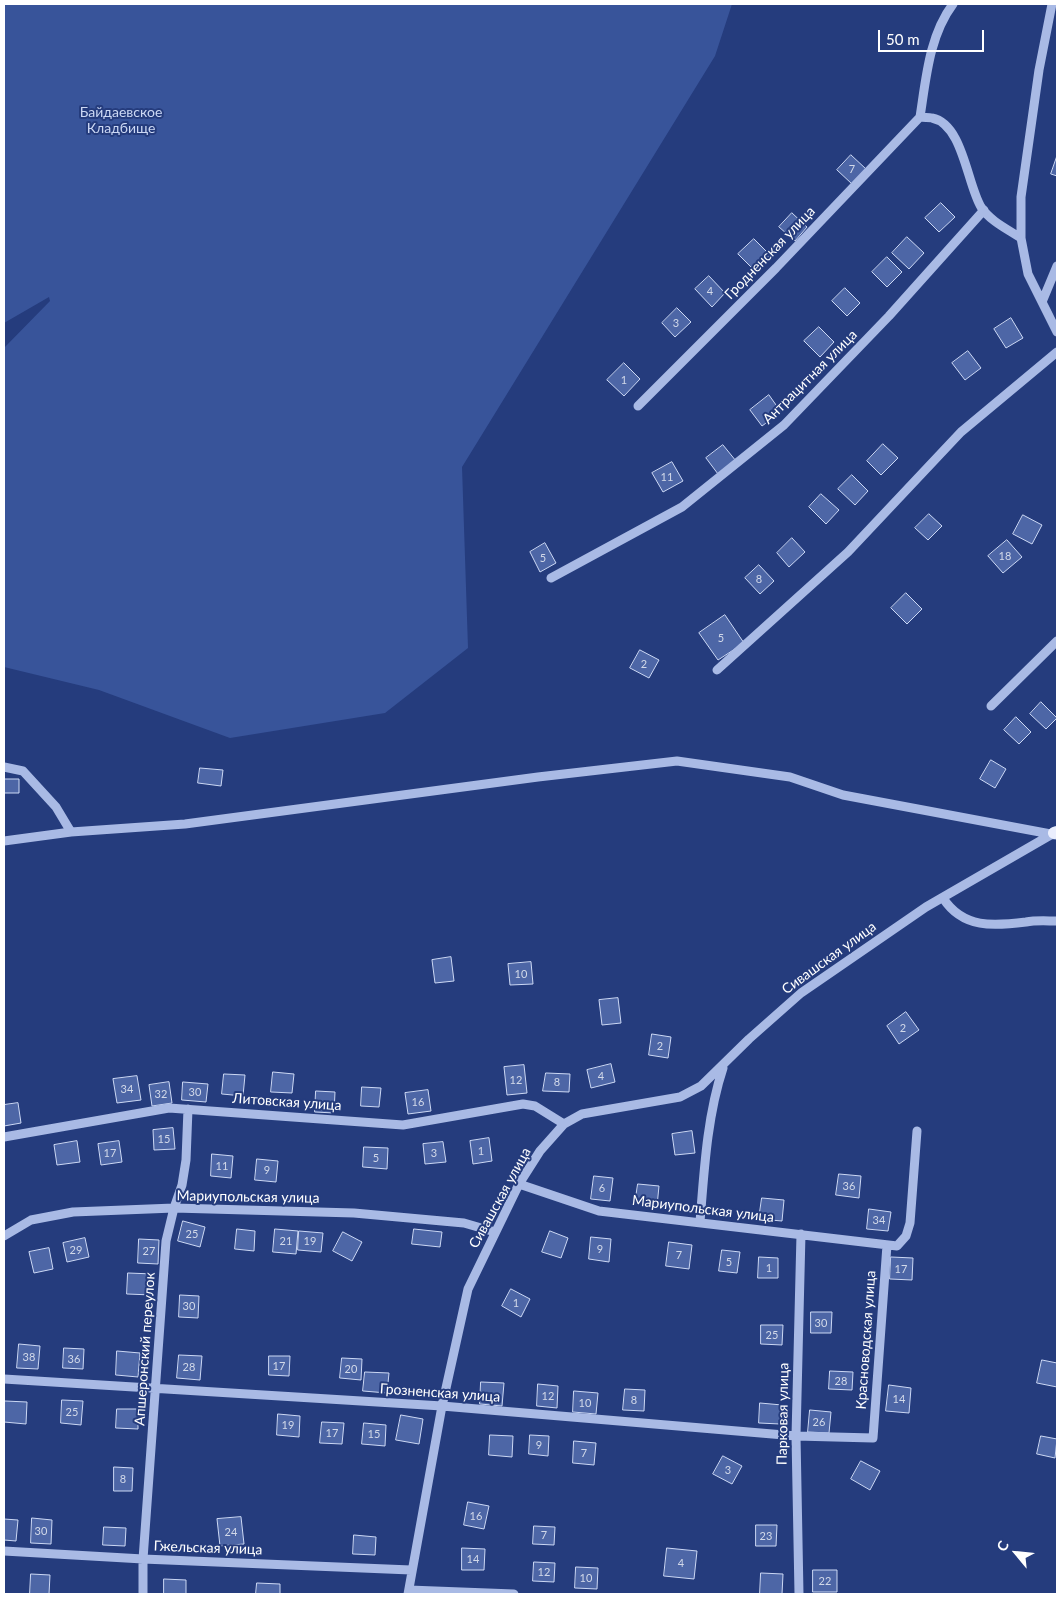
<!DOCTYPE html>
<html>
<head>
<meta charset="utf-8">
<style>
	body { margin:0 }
	#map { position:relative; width:1061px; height:1598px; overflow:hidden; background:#253c7d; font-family:Lato,sans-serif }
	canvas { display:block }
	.frame { position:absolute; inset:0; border:5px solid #fff; pointer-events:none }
	.north { position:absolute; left:991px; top:1528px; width:50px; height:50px; -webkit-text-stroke:4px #253c7d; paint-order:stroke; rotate:298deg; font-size:14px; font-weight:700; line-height:20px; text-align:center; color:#fff }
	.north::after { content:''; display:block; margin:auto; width:18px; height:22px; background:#fff; clip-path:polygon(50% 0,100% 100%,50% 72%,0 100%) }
	.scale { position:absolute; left:878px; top:30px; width:106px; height:22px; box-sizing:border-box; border:2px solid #fff; border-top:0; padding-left:6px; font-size:15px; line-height:18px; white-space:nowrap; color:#fff; -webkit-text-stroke:4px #253c7d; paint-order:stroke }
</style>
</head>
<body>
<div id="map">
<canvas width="1061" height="1598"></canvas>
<div class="frame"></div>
<div class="north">С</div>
<div class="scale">50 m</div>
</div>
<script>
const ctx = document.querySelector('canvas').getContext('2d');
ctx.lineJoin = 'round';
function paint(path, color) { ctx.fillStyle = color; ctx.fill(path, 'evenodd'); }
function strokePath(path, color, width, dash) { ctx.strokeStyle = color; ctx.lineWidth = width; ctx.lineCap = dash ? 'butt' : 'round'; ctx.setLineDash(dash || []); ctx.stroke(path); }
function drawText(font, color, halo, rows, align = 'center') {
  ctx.font = font + ' Lato,sans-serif'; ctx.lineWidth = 4; ctx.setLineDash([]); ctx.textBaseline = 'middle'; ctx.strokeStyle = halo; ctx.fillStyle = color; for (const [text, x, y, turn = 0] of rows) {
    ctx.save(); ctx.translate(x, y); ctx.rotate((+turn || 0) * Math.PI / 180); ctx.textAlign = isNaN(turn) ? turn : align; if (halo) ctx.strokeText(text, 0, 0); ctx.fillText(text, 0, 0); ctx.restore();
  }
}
const green = new Path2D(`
	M 4,4 L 732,4 L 715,56 L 462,467 L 468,648 L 385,713 L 230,738 L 99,690 L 4,667 L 4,348 L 50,301 L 49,297 L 4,323 Z`);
const building = new Path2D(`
	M 851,155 L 866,169 L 852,184 L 837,170 Z
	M 1057,156 L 1057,176 L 1051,174 Z
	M 941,203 L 955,217 L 939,232 L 925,218 Z
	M 792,213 L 807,227 L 795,241 L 779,227 Z
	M 907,237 L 924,253 L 909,269 L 892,253 Z
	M 754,239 L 770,255 L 754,270 L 738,254 Z
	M 887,257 L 902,272 L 887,287 L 872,272 Z
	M 709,276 L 725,293 L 712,307 L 695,289 Z
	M 845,288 L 860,303 L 847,316 L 832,301 Z
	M 677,308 L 691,322 L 675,337 L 662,323 Z
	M 1011,318 L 1023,338 L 1006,348 L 994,329 Z
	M 819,327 L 834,342 L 820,357 L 804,341 Z
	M 968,351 L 981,368 L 965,380 L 952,363 Z
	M 624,363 L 640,379 L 624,396 L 607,380 Z
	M 769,395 L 781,412 L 762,426 L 750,410 Z
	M 883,444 L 898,458 L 881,475 L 867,461 Z
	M 723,445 L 736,461 L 718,474 L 706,458 Z
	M 672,462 L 683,481 L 663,492 L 652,473 Z
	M 852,475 L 868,491 L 855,505 L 838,489 Z
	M 821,494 L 839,510 L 826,524 L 809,507 Z
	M 929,514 L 942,526 L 928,540 L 915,528 Z
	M 1023,515 L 1042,525 L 1032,544 L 1013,534 Z
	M 792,538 L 805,552 L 789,567 L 777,553 Z
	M 1007,540 L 1022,557 L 1003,573 L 988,556 Z
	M 545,543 L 556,563 L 540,572 L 530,552 Z
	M 759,565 L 774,581 L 760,594 L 745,578 Z
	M 906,593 L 922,609 L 907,624 L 891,608 Z
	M 725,615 L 744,643 L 718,660 L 699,633 Z
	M 640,650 L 659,660 L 649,678 L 630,668 Z
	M 1041,702 L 1057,718 L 1046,729 L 1030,714 Z
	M 1016,717 L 1031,732 L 1019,744 L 1004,730 Z
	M 991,760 L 1006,769 L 995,788 L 980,779 Z
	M 200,768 L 223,770 L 221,786 L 198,783 Z
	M 4,779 L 19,779 L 19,793 L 4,793 Z
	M 451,957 L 454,981 L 435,983 L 432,960 Z
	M 531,962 L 533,984 L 510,985 L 508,964 Z
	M 618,998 L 621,1023 L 602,1025 L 599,1000 Z
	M 906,1012 L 919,1030 L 899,1044 L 887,1026 Z
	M 652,1034 L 671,1037 L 668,1058 L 649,1055 Z
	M 611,1064 L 615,1082 L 591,1088 L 587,1070 Z
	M 524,1065 L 527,1093 L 507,1095 L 504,1067 Z
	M 273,1072 L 294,1074 L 292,1093 L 271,1092 Z
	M 546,1073 L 570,1074 L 569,1092 L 543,1091 Z
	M 224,1074 L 245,1075 L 243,1096 L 222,1094 Z
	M 137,1076 L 141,1100 L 117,1103 L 113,1079 Z
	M 169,1082 L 172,1103 L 152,1106 L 149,1085 Z
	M 183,1082 L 208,1084 L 206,1102 L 182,1100 Z
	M 362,1087 L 381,1088 L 379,1107 L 361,1106 Z
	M 428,1090 L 431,1111 L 408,1114 L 405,1093 Z
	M 316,1091 L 335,1092 L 334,1113 L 315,1112 Z
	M 18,1103 L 21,1123 L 4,1126 L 4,1105 Z
	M 173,1128 L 175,1149 L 154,1150 L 153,1130 Z
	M 692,1131 L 695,1153 L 675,1155 L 672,1134 Z
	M 489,1138 L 492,1161 L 473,1164 L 470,1141 Z
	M 77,1141 L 80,1162 L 57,1165 L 54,1145 Z
	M 119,1141 L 122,1162 L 101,1165 L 98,1144 Z
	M 443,1142 L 446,1162 L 425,1164 L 423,1144 Z
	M 364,1147 L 388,1148 L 387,1169 L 363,1167 Z
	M 212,1154 L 233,1156 L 231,1178 L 211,1176 Z
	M 257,1159 L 278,1161 L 276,1182 L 255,1180 Z
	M 839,1174 L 861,1176 L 859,1198 L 836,1195 Z
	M 594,1176 L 613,1178 L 610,1201 L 591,1199 Z
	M 638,1184 L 659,1186 L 657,1206 L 635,1204 Z
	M 762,1198 L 784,1200 L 782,1221 L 759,1219 Z
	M 869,1209 L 891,1212 L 888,1231 L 867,1229 Z
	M 183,1221 L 205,1227 L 200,1247 L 178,1241 Z
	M 237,1229 L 255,1231 L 254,1251 L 235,1249 Z
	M 275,1229 L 298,1231 L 296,1254 L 273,1252 Z
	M 414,1229 L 442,1232 L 440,1247 L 412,1244 Z
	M 299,1231 L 323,1233 L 321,1252 L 298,1250 Z
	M 550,1231 L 568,1238 L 561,1258 L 542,1252 Z
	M 343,1232 L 362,1242 L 352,1261 L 333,1251 Z
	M 591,1237 L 611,1239 L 609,1262 L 589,1259 Z
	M 85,1238 L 89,1257 L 67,1262 L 63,1243 Z
	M 139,1239 L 159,1240 L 158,1264 L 138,1263 Z
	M 669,1242 L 692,1245 L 689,1269 L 666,1266 Z
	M 49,1248 L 53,1269 L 34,1273 L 29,1252 Z
	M 722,1250 L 740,1252 L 737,1273 L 719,1271 Z
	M 759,1257 L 778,1258 L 778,1278 L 758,1278 Z
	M 891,1257 L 913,1258 L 912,1280 L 890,1279 Z
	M 128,1273 L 153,1274 L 152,1295 L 127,1294 Z
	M 511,1289 L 530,1299 L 521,1317 L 502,1306 Z
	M 180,1295 L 199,1296 L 198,1318 L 179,1317 Z
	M 811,1312 L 832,1312 L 831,1333 L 811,1333 Z
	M 761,1325 L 783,1325 L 782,1345 L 761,1344 Z
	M 19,1344 L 40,1346 L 38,1369 L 17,1368 Z
	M 64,1348 L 84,1349 L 83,1369 L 63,1368 Z
	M 117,1351 L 140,1353 L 138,1377 L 116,1375 Z
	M 179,1355 L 202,1356 L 200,1380 L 177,1378 Z
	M 269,1356 L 290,1356 L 289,1376 L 269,1375 Z
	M 342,1358 L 362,1359 L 361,1380 L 340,1378 Z
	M 1042,1360 L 1057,1363 L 1057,1387 L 1037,1383 Z
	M 830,1371 L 853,1372 L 852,1390 L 829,1389 Z
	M 365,1372 L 389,1373 L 387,1393 L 363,1391 Z
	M 481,1382 L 504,1383 L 502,1406 L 480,1404 Z
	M 538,1384 L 558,1386 L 557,1408 L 537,1406 Z
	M 889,1385 L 911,1388 L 909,1413 L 886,1411 Z
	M 625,1389 L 645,1390 L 644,1411 L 623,1410 Z
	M 574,1391 L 598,1393 L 596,1414 L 573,1412 Z
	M 62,1400 L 83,1401 L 81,1425 L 61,1423 Z
	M 5,1401 L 27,1402 L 26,1424 L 4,1422 Z
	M 760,1403 L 782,1405 L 780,1424 L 759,1423 Z
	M 117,1409 L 138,1409 L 138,1429 L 116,1428 Z
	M 810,1410 L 831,1412 L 829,1433 L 808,1432 Z
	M 278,1414 L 300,1416 L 299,1437 L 277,1435 Z
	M 401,1415 L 423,1419 L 419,1444 L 396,1440 Z
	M 322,1422 L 344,1423 L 342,1444 L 320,1443 Z
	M 364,1423 L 386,1425 L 385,1446 L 362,1444 Z
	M 490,1435 L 513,1436 L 512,1457 L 489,1455 Z
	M 530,1435 L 549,1436 L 548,1456 L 529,1454 Z
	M 1041,1436 L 1057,1439 L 1055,1458 L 1037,1454 Z
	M 574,1441 L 596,1443 L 594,1465 L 573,1463 Z
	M 723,1456 L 742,1466 L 732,1484 L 713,1474 Z
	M 861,1461 L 880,1471 L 870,1490 L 851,1479 Z
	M 114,1467 L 133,1468 L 132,1491 L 114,1491 Z
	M 468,1502 L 489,1506 L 484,1529 L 464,1525 Z
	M 241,1517 L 244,1544 L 220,1546 L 217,1519 Z
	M 32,1518 L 52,1520 L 51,1544 L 31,1543 Z
	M 4,1519 L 18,1520 L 16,1541 L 4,1540 Z
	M 756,1525 L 777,1525 L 776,1546 L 756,1546 Z
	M 534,1526 L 555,1527 L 554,1545 L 533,1544 Z
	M 104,1527 L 126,1528 L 125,1546 L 103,1545 Z
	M 354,1535 L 376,1537 L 375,1555 L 353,1554 Z
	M 462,1548 L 485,1549 L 484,1570 L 462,1570 Z
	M 667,1548 L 697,1551 L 694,1579 L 664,1576 Z
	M 534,1562 L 555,1563 L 554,1582 L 533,1581 Z
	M 576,1567 L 598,1568 L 597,1589 L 575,1588 Z
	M 813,1570 L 837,1570 L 837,1592 L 813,1592 Z
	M 761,1573 L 783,1574 L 782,1594 L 760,1594 Z
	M 31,1574 L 50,1575 L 49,1594 L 30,1594 Z
	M 164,1579 L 186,1580 L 186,1594 L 164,1594 Z
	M 257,1583 L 280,1584 L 280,1594 L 256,1594 Z`);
const minor = new Path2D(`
	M 1052,4 L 1039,70 L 1021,197 L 1021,238 L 1028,274 L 1057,332
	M 920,117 C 926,79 929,36 953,4
	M 1042,302 L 1057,266
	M 638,406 L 776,268 L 920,117 C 924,118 928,117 932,118 C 963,124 967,184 981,207 C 990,221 1007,229 1021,238
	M 551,578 L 682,507 L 784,425 L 889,316 L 984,210
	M 717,670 L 848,552 L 961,432 L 1057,352
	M 991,706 L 1057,641
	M 4,767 L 23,771 L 56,807 L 71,832
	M 4,841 L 71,832 L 185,824 L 538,777 L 677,761 L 790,777 L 843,795 L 1056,835
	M 943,898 C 963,929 994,926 1026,922 C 1036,920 1047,921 1057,921
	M 4,1137 L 169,1108 L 403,1125 L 523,1104 L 535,1106 L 564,1124
	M 519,1184 L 599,1211 L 897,1246 L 906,1236 L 910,1223 L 917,1131
	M 700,1222 C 704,1172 707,1116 723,1068
	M 4,1236 L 31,1220 L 73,1212 L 174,1208 L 354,1213 L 464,1223 L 495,1232
	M 4,1379 L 442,1406 L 796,1436 L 873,1438 L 887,1245
	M 4,1551 L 143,1559 L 411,1570
	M 409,1590 L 514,1594
	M 143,1594 L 143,1559 L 166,1241 L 174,1208 L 182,1185 L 186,1160 L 188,1109
	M 408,1594 L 442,1406 L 468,1289 L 519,1184 L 540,1151 L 564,1124 L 582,1114 L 680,1097 L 701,1086 L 749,1039 L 801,993 L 926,907 L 1054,833
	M 799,1594 L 796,1436 L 801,1234`);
const major = new Path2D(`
	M 1054,833 L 1057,832`);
const numberNames = [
	["7",852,169],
	["4",710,291],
	["3",676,323],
	["1",624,380],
	["11",667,477],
	["18",1005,556],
	["5",543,558],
	["8",759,579],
	["5",721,638],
	["2",644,664],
	["10",521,974],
	["2",903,1028],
	["2",660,1046],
	["4",601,1076],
	["12",516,1080],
	["8",557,1082],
	["34",127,1089],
	["30",195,1092],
	["32",161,1094],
	["16",418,1102],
	["15",164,1139],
	["1",481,1151],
	["17",110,1153],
	["3",434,1153],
	["5",376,1158],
	["11",222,1166],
	["9",267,1170],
	["36",849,1186],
	["6",602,1188],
	["34",879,1220],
	["25",192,1234],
	["21",286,1241],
	["19",310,1241],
	["9",600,1249],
	["29",76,1250],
	["27",149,1251],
	["7",679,1255],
	["5",729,1262],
	["1",769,1268],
	["17",901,1269],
	["1",516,1303],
	["30",189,1306],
	["30",821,1323],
	["25",772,1335],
	["38",29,1357],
	["36",74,1359],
	["17",279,1366],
	["28",189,1367],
	["20",351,1369],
	["28",841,1381],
	["12",548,1396],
	["14",899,1399],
	["8",634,1400],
	["10",585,1403],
	["25",72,1412],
	["26",819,1422],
	["19",288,1425],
	["17",332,1433],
	["15",374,1434],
	["9",539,1445],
	["7",584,1453],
	["3",728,1470],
	["8",123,1479],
	["16",476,1516],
	["30",41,1531],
	["24",231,1532],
	["7",544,1535],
	["23",766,1536],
	["14",473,1559],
	["4",681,1563],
	["12",544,1572],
	["10",586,1578],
	["22",825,1581]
];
const parkNames = [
	["Байдаевское",121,112],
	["Кладбище",121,128]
];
const streetNames = [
	["Гродненская улица",770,253,-46],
	["Антрацитная улица",810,377,-45],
	["Сивашская улица",829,958,-36],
	["Литовская улица",287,1102,4],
	["Мариупольская улица",248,1197,1],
	["Сивашская улица",500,1198,-61],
	["Мариупольская улица",703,1209,7],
	["Красноводская улица",866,1340,-86],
	["Апшеронский переулок",145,1349,-86],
	["Грозненская улица",440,1393,4],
	["Парковая улица",783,1414,-89],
	["Гжельская улица",208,1548,2]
];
paint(green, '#38549a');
paint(building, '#4d66a6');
strokePath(building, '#ccd8f4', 1);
strokePath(minor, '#a9bae5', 9);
strokePath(major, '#eaeefd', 12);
drawText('11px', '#d2d9e9', null, numberNames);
drawText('14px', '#ccd8f4', '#253c7d', parkNames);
drawText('14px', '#fff', '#253c7d', streetNames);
</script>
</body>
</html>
